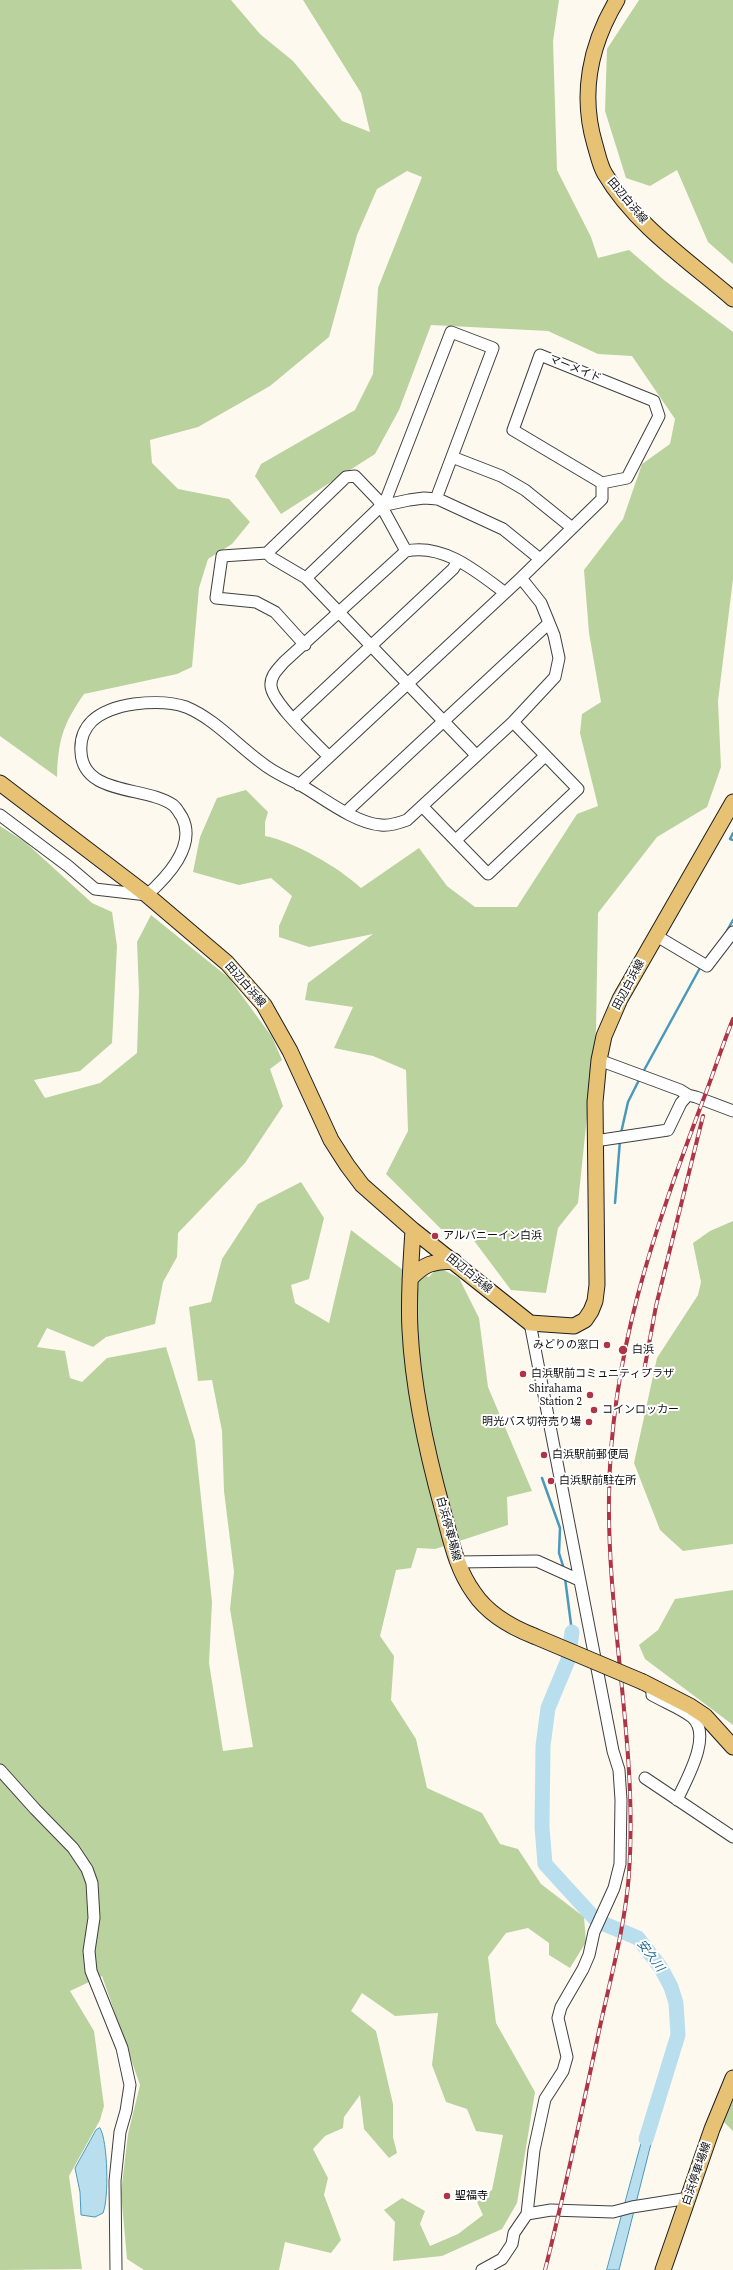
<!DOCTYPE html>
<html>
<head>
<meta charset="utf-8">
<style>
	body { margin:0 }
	canvas { display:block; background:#fdf9ef }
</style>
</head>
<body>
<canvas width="733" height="2270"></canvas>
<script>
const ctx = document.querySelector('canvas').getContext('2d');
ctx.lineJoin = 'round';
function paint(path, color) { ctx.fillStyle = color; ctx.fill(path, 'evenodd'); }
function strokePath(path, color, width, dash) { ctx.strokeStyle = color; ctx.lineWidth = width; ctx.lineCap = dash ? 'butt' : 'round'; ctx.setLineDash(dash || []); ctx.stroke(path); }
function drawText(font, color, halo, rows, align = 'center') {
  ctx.font = font + ' "Source Serif 4","Noto Sans JP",serif'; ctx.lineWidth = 4; ctx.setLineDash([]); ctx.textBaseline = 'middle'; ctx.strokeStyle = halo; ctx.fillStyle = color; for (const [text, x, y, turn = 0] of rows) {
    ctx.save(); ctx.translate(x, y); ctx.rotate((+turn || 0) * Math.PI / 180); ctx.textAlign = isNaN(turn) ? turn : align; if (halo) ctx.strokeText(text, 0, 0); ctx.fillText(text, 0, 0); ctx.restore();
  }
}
const forest = new Path2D(`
	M 0,0 L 231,0 L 260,34 L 293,61 L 342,121 L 370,132 L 361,93 L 303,0 L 559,0 L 553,41 L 557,170 L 591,237 L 598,258 L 629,250 L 664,280 L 733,332 L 733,579 L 718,701 L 721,767 L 707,807 L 657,837 L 598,913 L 596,1029 L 578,1203 L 558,1228 L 546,1293 L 511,1290 L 466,1230 L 441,1229 L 386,1174 L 408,1131 L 406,1070 L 373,1056 L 334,1048 L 353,1007 L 305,1000 L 308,983 L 373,934 L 309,947 L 279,937 L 279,926 L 292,896 L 271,878 L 239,885 L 193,872 L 200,837 L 217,798 L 246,790 L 268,812 L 265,822 L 265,836 C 295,842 338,867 361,888 L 419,848 L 447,886 L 475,907 L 517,907 L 577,814 L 598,806 L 580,733 L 582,714 L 601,702 L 589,633 L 584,570 L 623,519 L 642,464 L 670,444 L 675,419 L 632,356 L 598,354 L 548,331 L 431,325 L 399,410 L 375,454 L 281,514 L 255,476 L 261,464 L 355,410 L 373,374 L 378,288 L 422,177 L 407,171 L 377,189 L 357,235 L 329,337 L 270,386 L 198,427 L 150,440 L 152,463 L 178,489 L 229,499 L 250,522 L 232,544 L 208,559 L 199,588 L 192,667 L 177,674 L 84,694 C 63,724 58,740 57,777 L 0,736 Z
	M 639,0 L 733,0 L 733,264 L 708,242 L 677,170 L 650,186 L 626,178 L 605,111 L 607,49 Z
	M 0,826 L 25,842 L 92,903 L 112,912 L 117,946 L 112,1043 L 80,1071 L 34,1080 L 45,1098 L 100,1083 L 137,1053 L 139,992 L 137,942 L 151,915 L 229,978 L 272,1037 L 282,1060 L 270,1069 L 283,1106 L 245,1163 L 178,1233 L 177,1257 L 163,1282 L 155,1324 L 106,1337 L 93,1347 L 47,1328 L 37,1347 L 65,1351 L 70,1378 L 82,1382 L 107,1358 L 166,1347 L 195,1441 L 212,1602 L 209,1663 L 223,1751 L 253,1747 L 230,1609 L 234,1572 L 224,1491 L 222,1431 L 212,1380 L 198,1381 L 189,1307 L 211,1302 L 222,1259 L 258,1204 L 301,1182 L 324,1218 L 309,1279 L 291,1285 L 295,1303 L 329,1323 L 351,1230 L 403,1270 L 429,1277 L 438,1267 L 459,1278 L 479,1318 L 488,1387 L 532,1491 L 507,1497 L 508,1525 L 435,1549 L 417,1548 L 411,1568 L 396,1570 L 380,1636 L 394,1656 L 391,1700 L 416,1739 L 427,1788 L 482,1813 L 500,1844 L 518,1849 L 541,1884 L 584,1917 L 586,1942 L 570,1968 L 549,1955 L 549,1943 L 528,1928 L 506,1933 L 488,1957 L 496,2023 L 535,2092 L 517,2203 L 502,2229 L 442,2256 L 393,2261 L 395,2222 L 384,2210 L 402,2198 L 425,2211 L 420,2224 L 430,2246 L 458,2234 L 483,2215 L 477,2202 L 492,2190 L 503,2135 L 476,2131 L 467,2109 L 446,2102 L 432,2065 L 438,2013 L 395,2016 L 362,1993 L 351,2011 L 376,2031 L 393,2104 L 393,2137 L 397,2153 L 389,2158 L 364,2129 L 360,2095 L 344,2117 L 343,2128 L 325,2136 L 313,2149 L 328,2178 L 324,2195 L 341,2240 L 331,2253 L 285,2242 L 279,2270 L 144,2270 L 127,2259 L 121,2193 L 128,2134 L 140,2085 L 102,1976 L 70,1991 L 94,2031 L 104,2106 L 100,2120 L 69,2176 L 82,2269 L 0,2270 Z
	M 733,1221 L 733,1544 L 683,1551 L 660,1530 L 634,1463 L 657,1358 L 698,1295 L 701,1282 L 693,1243 L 710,1231 Z
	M 733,1590 L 733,1725 L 645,1659 L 639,1645 L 658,1630 L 675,1599 Z
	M 733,2100 L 733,2131 L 724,2122 Z`);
const water = new Path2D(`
	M 648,2119 L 657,2120 L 619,2270 L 607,2270 Z
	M 100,2128 C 108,2141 109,2199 103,2213 L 95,2217 L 81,2215 L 80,2192 L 75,2168 L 96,2130 Z`);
const stream = new Path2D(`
	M 733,833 L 730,839 L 733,840
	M 724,936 L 733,920
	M 642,1074 L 701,966
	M 621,1133 L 628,1102 L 640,1078
	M 615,1203 L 620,1140
	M 542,1478 L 560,1528 L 559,1553 L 564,1569
	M 565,1578 L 572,1632`);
const river = new Path2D(`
	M 572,1632 L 568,1660 L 548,1708 L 543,1746 L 542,1827 L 545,1864 L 597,1921 L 638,1938 L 661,1968 L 671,1987 L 676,2003 L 678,2035 L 646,2139`);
const minor = new Path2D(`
	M 452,457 L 501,476 L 525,490 L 571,527
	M 381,506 L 409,500 L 424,498 L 438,499 L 503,529 L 540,559
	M 267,553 L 272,558 L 306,578 L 476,755
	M 306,578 L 381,506 L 387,497 L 451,332 L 493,348 L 436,499
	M 305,645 L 275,612 L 256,602 L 216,598 L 222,556 L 267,553 L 346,477 L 355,476 L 378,500 L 406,551
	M 293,719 L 453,569 L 458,561
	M 329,757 C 316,743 272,703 271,686 C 270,676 278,669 284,662 L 406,551 C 443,543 476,571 504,592
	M 299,785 L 521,578 L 602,499 L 602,483 L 627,478 L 659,416 L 654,401 L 540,355 L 513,430 L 602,483
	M 422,806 L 488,874 L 578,789 L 513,722
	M 346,812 L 549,623
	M 0,815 L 68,866 L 95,889 L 147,895 C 167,877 197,846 182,817 C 179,813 177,808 173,805 C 147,786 83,796 81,752 C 80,740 84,729 92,721 C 103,711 120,706 134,704 C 151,702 169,701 186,707 C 215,719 237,745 262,763 C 273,772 286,778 299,784 C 322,797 354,823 381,825 C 390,826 399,823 407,820 L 513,722 L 555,677 L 559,658 L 554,635 L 541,603 L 521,578
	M 456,840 L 545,756
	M 655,935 L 707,966 L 733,932
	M 599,1060 L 680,1090 L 688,1095
	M 595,1141 L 668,1130 L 681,1103 L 688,1095 L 696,1097 L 733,1111
	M 456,1562 L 537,1561 L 579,1580
	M 652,1686 L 652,1695 C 664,1702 680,1708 692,1717 C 713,1735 686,1780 677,1800
	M 0,1770 L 35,1809 L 73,1848 L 87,1869 L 92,1883 L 94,1918 L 89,1951 L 91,1971 L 122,2048 L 130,2085 L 126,2111 L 120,2132 L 115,2181 L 116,2270
	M 645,1778 L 733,1837
	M 527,2214 L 551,2210 L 613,2212 L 632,2207 L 689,2198
	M 482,2270 L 502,2259 L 512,2244 L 514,2233 L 527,2214 L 534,2150 L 545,2099 L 563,2071 L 567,2057 L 558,2018 L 561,2007 L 583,1969 L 589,1955 L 594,1932 L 614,1888 L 620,1864 L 621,1800 L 619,1770 L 613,1751 L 530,1323`);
const major = new Path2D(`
	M 617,0 C 590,45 580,95 595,145 C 598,155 600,166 605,174 C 635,225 689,261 733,299
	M 0,783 L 147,895 L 227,963 L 264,1005 L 290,1051 L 331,1140 L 347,1165 L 362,1185 L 413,1230 L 530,1323 L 574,1326 L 585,1320 L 591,1311 L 595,1301 L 597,1285 L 595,1102 L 599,1060 L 604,1036 L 620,999 L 733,802
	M 413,1230 C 411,1263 408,1297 410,1330 C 413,1391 427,1453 443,1511 C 451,1540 456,1568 474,1593 C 488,1614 511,1627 534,1636
	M 410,1279 C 425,1263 432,1262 454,1261
	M 643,1682 L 690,1706 L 705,1716 L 733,1747
	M 663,2270 L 712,2129 L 733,2078`);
const rail = new Path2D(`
	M 644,1371 L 656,1306 L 703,1116
	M 545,2270 C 565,2191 582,2111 599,2031 C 610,1980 625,1927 629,1874 C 638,1747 607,1621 609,1495 C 611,1353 653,1234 702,1103 C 713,1075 722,1046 733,1019`);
const majorBridge = new Path2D(`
	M 534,1636 L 643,1682`);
const markers = [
	[435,1236,4,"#ad3545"],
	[607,1345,4,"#ad3545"],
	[623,1350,5,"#ad3545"],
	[523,1374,4,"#ad3545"],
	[590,1395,4,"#ad3545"],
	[594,1410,4,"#ad3545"],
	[589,1422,4,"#ad3545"],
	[544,1455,4,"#ad3545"],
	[551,1481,4,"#ad3545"],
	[447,2196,4,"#ad3545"]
];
const streetNames = [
	["田辺白浜線",627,201,50],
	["マーメイド",575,369,22],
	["田辺白浜線",245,985,49],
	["田辺白浜線",629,985,-62],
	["田辺白浜線",469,1274,39],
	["白浜停車場線",448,1529,75],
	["白浜停車場線",697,2174,-71]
];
const poiNames = [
	["アルバニーイン白浜",443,1236],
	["みどりの窓口",599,1345,"right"],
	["白浜",632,1350],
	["白浜駅前コミュニティプラザ",531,1374],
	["Shirahama",582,1389,"right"],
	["Station 2",582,1402,"right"],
	["コインロッカー",602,1410],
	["明光バス切符売り場",581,1422,"right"],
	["白浜駅前郵便局",552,1455],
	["白浜駅前駐在所",559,1481],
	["聖福寺",455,2196]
];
const waterNames = [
	["安久川",650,1956,53]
];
paint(forest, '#bad29e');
paint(water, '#b9dfef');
strokePath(water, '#4999bd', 1);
strokePath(stream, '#4999bd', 2.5);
strokePath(river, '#b9dfef', 15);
strokePath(minor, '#404040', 13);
strokePath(major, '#1e1e1e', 17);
strokePath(minor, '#fff', 11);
strokePath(major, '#e8c274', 15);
strokePath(rail, '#ad3545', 4);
strokePath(rail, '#fff', 2.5, [8]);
strokePath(majorBridge, '#1e1e1e', 17, []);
strokePath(majorBridge, '#e8c274', 15);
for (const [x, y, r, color] of markers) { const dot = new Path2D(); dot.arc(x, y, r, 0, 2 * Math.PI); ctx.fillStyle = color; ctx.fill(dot); strokePath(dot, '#fff', 1.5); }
drawText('11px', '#0d0d0d', '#fff', streetNames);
drawText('11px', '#0d0d0d', '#fff', poiNames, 'left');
drawText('italic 12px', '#256a90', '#fff', waterNames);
</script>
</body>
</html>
